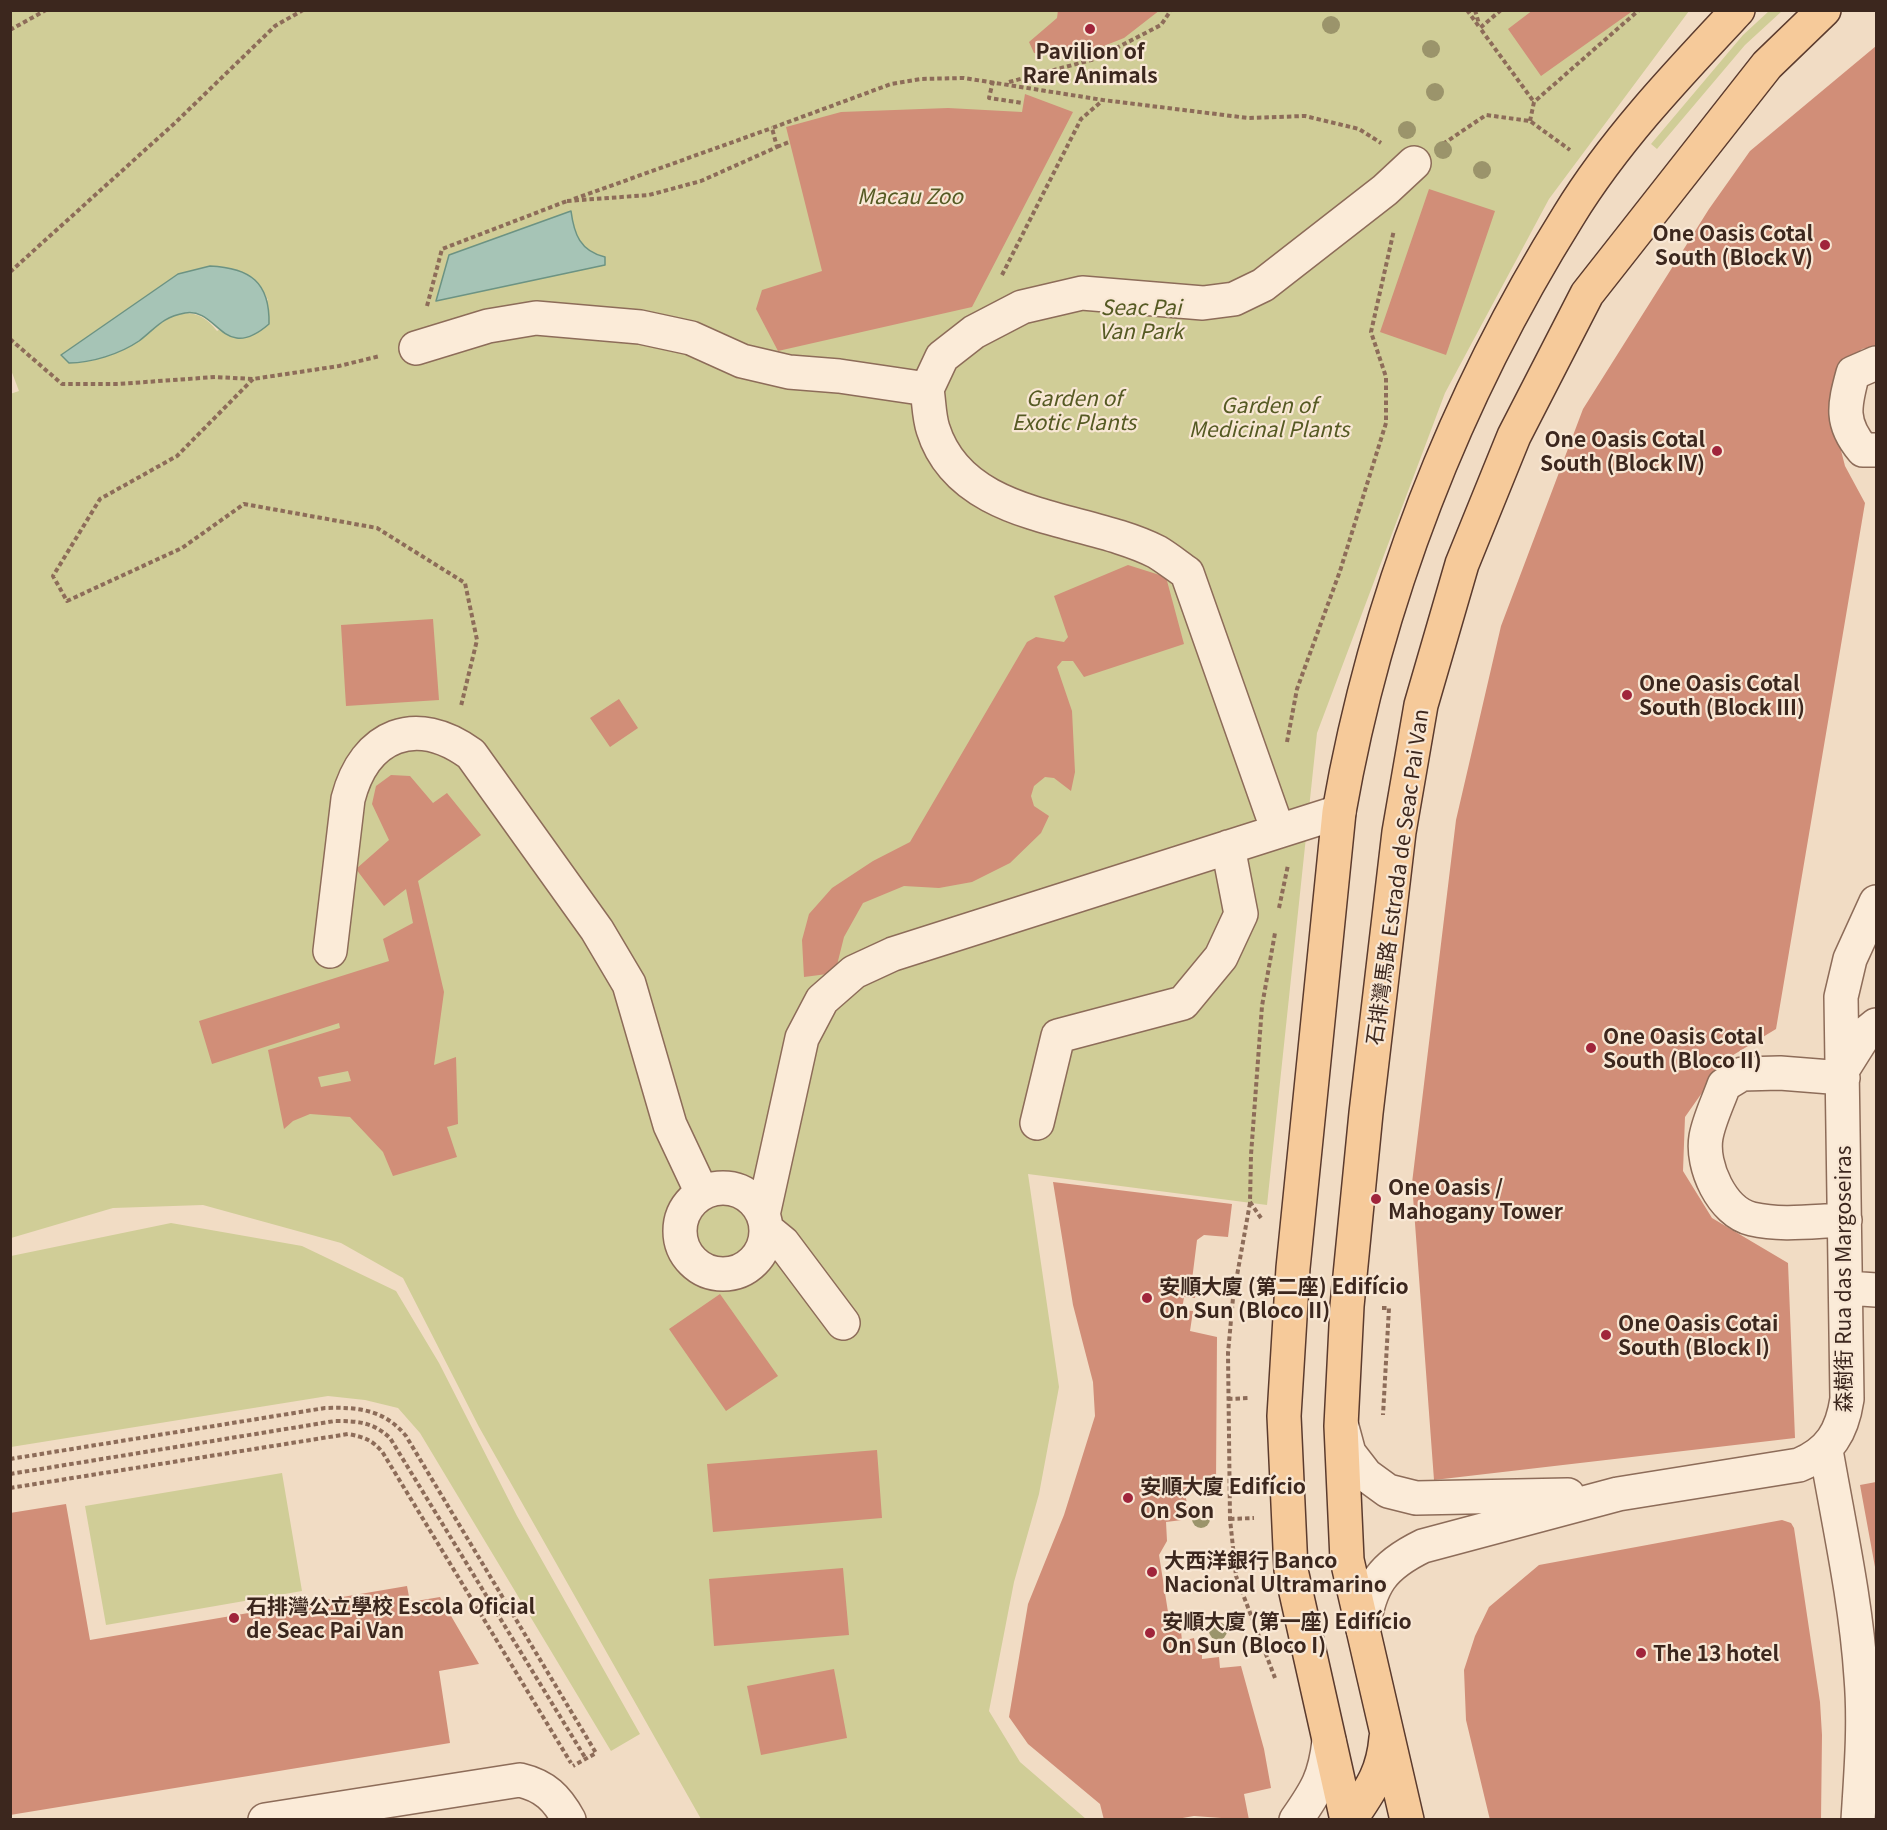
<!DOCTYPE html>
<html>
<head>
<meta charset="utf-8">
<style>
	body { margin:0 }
	#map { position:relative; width:1887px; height:1830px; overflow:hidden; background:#f1dcc4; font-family:Georgia,serif }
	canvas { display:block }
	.frame { position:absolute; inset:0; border:12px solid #3c271e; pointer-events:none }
</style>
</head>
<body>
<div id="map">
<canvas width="1887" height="1830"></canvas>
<div class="frame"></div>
</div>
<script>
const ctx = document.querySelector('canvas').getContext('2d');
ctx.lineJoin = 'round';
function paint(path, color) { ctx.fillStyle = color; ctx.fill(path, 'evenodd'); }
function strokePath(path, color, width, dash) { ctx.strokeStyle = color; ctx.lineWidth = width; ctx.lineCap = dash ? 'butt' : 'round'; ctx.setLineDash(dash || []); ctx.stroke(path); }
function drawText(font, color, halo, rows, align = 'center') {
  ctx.font = font + ' Georgia,"Noto Sans SC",serif'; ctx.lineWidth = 4.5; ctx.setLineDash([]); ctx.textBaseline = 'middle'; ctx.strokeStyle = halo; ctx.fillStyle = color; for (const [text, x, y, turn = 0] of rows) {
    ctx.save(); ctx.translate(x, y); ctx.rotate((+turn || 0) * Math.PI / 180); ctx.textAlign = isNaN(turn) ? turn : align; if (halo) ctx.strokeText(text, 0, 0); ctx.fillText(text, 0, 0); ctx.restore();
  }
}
const green = new Path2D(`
	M 11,11 L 1689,11 L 1549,199 L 1445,393 L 1317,733 L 1267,1205 L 1028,1174 L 1059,1387 L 1039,1494 L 1014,1582 L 989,1711 L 1020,1762 L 1086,1819 L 701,1819 L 479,1427 L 403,1278 L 341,1243 L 203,1205 L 113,1208 L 11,1238 L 10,394 L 19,391 L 11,370 ZM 210,266 C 237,268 256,274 268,300 L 217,331 C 183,286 144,339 110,355 C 98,360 81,363 69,363 L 61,356 L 178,274 Z
	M 1769,11 L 1782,11 L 1745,45 L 1657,149 L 1651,144 L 1743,35 Z
	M 171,1223 L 302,1246 L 396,1291 L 439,1363 L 517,1516 L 640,1734 L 611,1751 L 420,1433 L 398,1408 L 365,1400 L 328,1396 L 11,1447 L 11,1256 Z
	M 282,1473 L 302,1591 L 106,1625 L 85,1506 Z`);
const water = new Path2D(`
	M 571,211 C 574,234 580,251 605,257 L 605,265 L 436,301 L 449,255 Z
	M 210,266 C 250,268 270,282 269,324 C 223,364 218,307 185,313 C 162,317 156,328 139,341 C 120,354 91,363 69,363 L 61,355 L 178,274 Z`);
const building = new Path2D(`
	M 1058,10 L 1160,10 L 1124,38 L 1081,55 L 1034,53 L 1029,42 L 1057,18 Z
	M 1533,10 L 1634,10 L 1541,76 L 1508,29 Z
	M 1876,46 L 1876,346 L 1862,349 L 1837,373 L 1833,419 L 1845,466 L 1865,503 L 1776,1029 L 1725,1060 L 1685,1117 L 1683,1171 L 1712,1218 L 1788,1263 L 1795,1438 L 1434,1480 L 1412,1183 L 1456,820 L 1501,626 L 1583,409 L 1709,209 L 1750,151 Z
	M 1025,94 L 1073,112 L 972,307 L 778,351 L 756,309 L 762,290 L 822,271 L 786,127 L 841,112 L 948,108 L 1022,112 Z
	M 1429,189 L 1495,211 L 1446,355 L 1380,332 Z
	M 1128,565 L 1166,577 L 1184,644 L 1084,677 L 1073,661 L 1062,661 L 1057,667 L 1072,711 L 1075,772 L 1071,791 L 1054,778 L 1045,777 L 1034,786 L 1031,796 L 1034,806 L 1049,816 L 1041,833 L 1010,863 L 972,882 L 939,888 L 904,886 L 863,903 L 844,937 L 835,973 L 804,977 L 802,940 L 809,914 L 832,888 L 873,861 L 910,842 L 1027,642 L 1036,637 L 1064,642 L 1068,637 L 1054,596 Z
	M 433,619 L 439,700 L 346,706 L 341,625 Z
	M 619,699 L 638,728 L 610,747 L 590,718 Z
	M 391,775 L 410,776 L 433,803 L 447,793 L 481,835 L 418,881 L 444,992 L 434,1065 L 456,1057 L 458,1124 L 447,1127 L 457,1157 L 393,1176 L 383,1152 L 350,1117 L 310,1114 L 293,1121 L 284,1129 L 268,1050 L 340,1028 L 339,1023 L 212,1064 L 199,1021 L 389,961 L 383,939 L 413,923 L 406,889 L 384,906 L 356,869 L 389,840 L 372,804 L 376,786 ZM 348,1071 L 351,1081 L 321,1087 L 318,1077 Z
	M 1053,1182 L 1232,1204 L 1228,1237 L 1204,1235 L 1197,1240 L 1192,1280 L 1197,1280 L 1195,1298 L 1184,1297 L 1182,1310 L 1193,1311 L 1190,1331 L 1217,1337 L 1216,1483 L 1184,1489 L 1188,1508 L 1180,1509 L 1182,1520 L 1166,1522 L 1167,1541 L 1159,1555 L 1168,1612 L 1175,1614 L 1180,1621 L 1182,1641 L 1194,1638 L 1196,1650 L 1202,1650 L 1202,1659 L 1219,1657 L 1220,1668 L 1241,1666 L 1264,1749 L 1271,1788 L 1244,1794 L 1249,1820 L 1194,1816 L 1171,1820 L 1104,1820 L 1100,1804 L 1028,1744 L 1009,1717 L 1028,1604 L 1064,1515 L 1095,1416 L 1093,1382 L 1073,1305 Z
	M 720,1294 L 778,1376 L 726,1411 L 669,1329 Z
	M 877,1450 L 882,1518 L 713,1532 L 707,1464 Z
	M 1876,1482 L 1876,1567 L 1875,1567 L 1860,1485 Z
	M 66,1504 L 90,1640 L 407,1586 L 410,1602 L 440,1597 L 479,1664 L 439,1671 L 450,1743 L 10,1815 L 10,1513 Z
	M 1782,1520 L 1791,1523 L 1794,1528 L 1820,1702 L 1822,1735 L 1821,1820 L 1490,1820 L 1466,1720 L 1464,1670 L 1475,1636 L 1489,1607 L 1539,1565 Z
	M 843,1568 L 849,1635 L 714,1646 L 709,1579 Z
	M 834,1669 L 847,1738 L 761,1755 L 747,1686 Z`);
const path = new Path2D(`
	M 1467,10 L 1480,28
	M 1475,10 L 1479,24
	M 1501,10 L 1480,28 L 1534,102
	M 10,30 L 46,10
	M 993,81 L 989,98 L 1023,103
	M 1009,82 L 1095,59 L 1161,25 L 1171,10
	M 1530,121 L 1534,102 L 1639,10
	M 1443,144 L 1486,115 L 1530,121 L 1570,150
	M 777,147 L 789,142
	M 574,199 L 772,128
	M 567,201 L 649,195 L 701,181 L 777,147 L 772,128 L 891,84 L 921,79 L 964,78 L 1103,100 L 1248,118 L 1305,116 L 1359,129 L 1381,143
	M 10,272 L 176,122 L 275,26 L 303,10
	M 1002,275 L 1081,119 L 1102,101
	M 427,306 L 442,249 L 567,201
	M 10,339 L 62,384 L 118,384 L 215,377 L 253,379 L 339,366 L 380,356
	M 253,379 L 177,456 L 100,499 L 53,576 L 67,601 L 182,548 L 244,504 L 377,528 L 465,583 L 477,640 L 461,706
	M 1287,742 L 1297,689 L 1340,571 L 1386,423 L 1386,377 L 1371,332 L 1394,230
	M 1279,908 L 1288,865
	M 1250,1203 L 1233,1298 L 1228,1353 L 1230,1519 L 1236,1576 L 1275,1678
	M 1261,1218 L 1250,1202 L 1251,1155 L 1262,1006 L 1275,933
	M 1382,1308 L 1389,1308 L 1383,1415
	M 1228,1399 L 1250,1398
	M 10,1459 L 325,1408 C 357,1407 384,1409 406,1436 L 596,1753 L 573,1766
	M 10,1474 L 335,1421 C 358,1421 373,1422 390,1438 L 586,1759
	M 10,1488 L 348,1434 C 364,1437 373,1440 383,1453 L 571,1763
	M 1230,1519 L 1254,1518`);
const minor = new Path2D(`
	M 416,348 L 488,326 L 536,318 L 640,327 L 691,338 L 742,361 L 789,372 L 839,376 L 927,389 C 929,402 929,417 933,429 C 962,522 1085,515 1157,552 C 1167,558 1177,566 1187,573 L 1278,831
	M 1876,363 L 1853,373 C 1844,406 1840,423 1863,450 L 1876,450
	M 927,389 L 942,357 L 974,332 L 1022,307 L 1082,293 L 1203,303 L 1234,299 L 1263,285 L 1385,190 L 1414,163
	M 330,951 L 348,799 C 365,734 416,714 471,754 L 597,930 L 629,984 L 670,1125 L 702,1193
	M 1843,1069 L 1865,1034 L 1876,1025
	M 1843,1078 L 1780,1073 L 1742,1074 L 1724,1085 C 1718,1102 1709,1120 1706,1137 C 1701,1166 1722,1212 1752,1219 C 1782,1226 1814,1221 1845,1220
	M 1037,1123 L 1058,1036 L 1183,1003 L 1221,957 L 1241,914 L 1228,847
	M680 1231a43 43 0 1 1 86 0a43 43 0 1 1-86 0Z
	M 763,1215 L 802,1038 L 822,1000 L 854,972 L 893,954 L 1339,812
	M 766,1229 L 783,1243 L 843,1323
	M 1847,1288 L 1876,1290
	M 1342,1427 L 1349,1453 L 1366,1475 L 1388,1491 L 1416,1498 L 1568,1495
	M 1826,1450 C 1839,1525 1856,1601 1861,1677 C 1865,1724 1861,1772 1858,1820
	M 1363,1629 C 1370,1584 1382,1566 1423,1546 L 1618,1494 L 1799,1465 C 1830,1452 1842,1432 1847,1399 L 1841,997 L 1850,959 L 1876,902
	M 265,1820 L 520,1780 C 545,1786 557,1798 569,1820
	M 1296,1820 C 1317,1790 1325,1777 1329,1741`);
const major = new Path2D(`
	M 1347,1820 L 1291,1570 L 1284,1416 L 1293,1268 L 1339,812 C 1376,600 1455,397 1569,215 C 1615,140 1678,74 1738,10
	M 1350,1820 C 1370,1790 1383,1774 1386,1738
	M 1407,1820 L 1347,1560 L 1341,1426 L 1347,1306 L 1366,1113 L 1399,832 L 1421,705 L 1462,564 L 1514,436 L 1587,294 L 1767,65 L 1824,10`);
const trees = [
	[1331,25],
	[1431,49],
	[1435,92],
	[1407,130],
	[1443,150],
	[1482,170],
	[1201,1519],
	[1218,1631]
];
const markers = [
	[1090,29,6,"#a0253b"],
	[1825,245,6,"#a0253b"],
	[1717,451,6,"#a0253b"],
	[1627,695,6,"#a0253b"],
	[1591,1048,6,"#a0253b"],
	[1376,1199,6,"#a0253b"],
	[1147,1298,6,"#a0253b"],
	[1606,1335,6,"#a0253b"],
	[1128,1498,6,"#a0253b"],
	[1152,1572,6,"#a0253b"],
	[234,1618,6,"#a0253b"],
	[1150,1633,6,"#a0253b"],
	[1641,1653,6,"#a0253b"]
];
const poiNames = [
	["Pavilion of",1090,51,"center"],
	["Rare Animals",1090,75,"center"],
	["One Oasis Cotal",1813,233,"right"],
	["South (Block V)",1813,257,"right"],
	["One Oasis Cotal",1705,439,"right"],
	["South (Block IV)",1705,463,"right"],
	["One Oasis Cotal",1639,683],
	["South (Block III)",1639,707],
	["One Oasis Cotal",1603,1036],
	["South (Bloco II)",1603,1060],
	["One Oasis /",1388,1187],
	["Mahogany Tower",1388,1211],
	["安順大廈 (第二座) Edifício",1159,1286],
	["On Sun (Bloco II)",1159,1310],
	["One Oasis Cotai",1618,1323],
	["South (Block I)",1618,1347],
	["安順大廈 Edifício",1140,1486],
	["On Son",1140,1510],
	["大西洋銀行 Banco",1164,1560],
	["Nacional Ultramarino",1164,1584],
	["石排灣公立學校 Escola Oficial",246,1606],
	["de Seac Pai Van",246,1630],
	["安順大廈 (第一座) Edifício",1162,1621],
	["On Sun (Bloco I)",1162,1645],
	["The 13 hotel",1653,1653]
];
const parkNames = [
	["Macau Zoo",910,196],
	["Seac Pai",1141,307],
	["Van Park",1141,331],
	["Garden of",1074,398],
	["Exotic Plants",1074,422],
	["Garden of",1269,405],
	["Medicinal Plants",1269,429]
];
const streetNames = [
	["石排灣馬路 Estrada de Seac Pai Van",1397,877,-82],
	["森樹街 Rua das Margoseiras",1843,1279,-90]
];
paint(green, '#d0cd97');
paint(water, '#a6c4b6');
strokePath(water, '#6c9383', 1.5);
paint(building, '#d18e78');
strokePath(minor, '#8d6c59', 36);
strokePath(major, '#5b3b2e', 36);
strokePath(path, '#8d6c59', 4, [4.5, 3]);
strokePath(minor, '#fbebd8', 33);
strokePath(major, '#f6ca9a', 33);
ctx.fillStyle = '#9b946b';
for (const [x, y] of trees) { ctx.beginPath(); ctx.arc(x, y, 9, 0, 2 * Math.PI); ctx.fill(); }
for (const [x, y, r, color] of markers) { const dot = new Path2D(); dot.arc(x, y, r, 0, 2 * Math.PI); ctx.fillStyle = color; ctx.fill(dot); strokePath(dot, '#f8e7d4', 2); }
drawText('bold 21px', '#3c271e', '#f8e7d4', poiNames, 'left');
drawText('italic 21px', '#555a23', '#f8e7d4', parkNames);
drawText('21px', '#3c271e', '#f8e7d4', streetNames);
</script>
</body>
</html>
